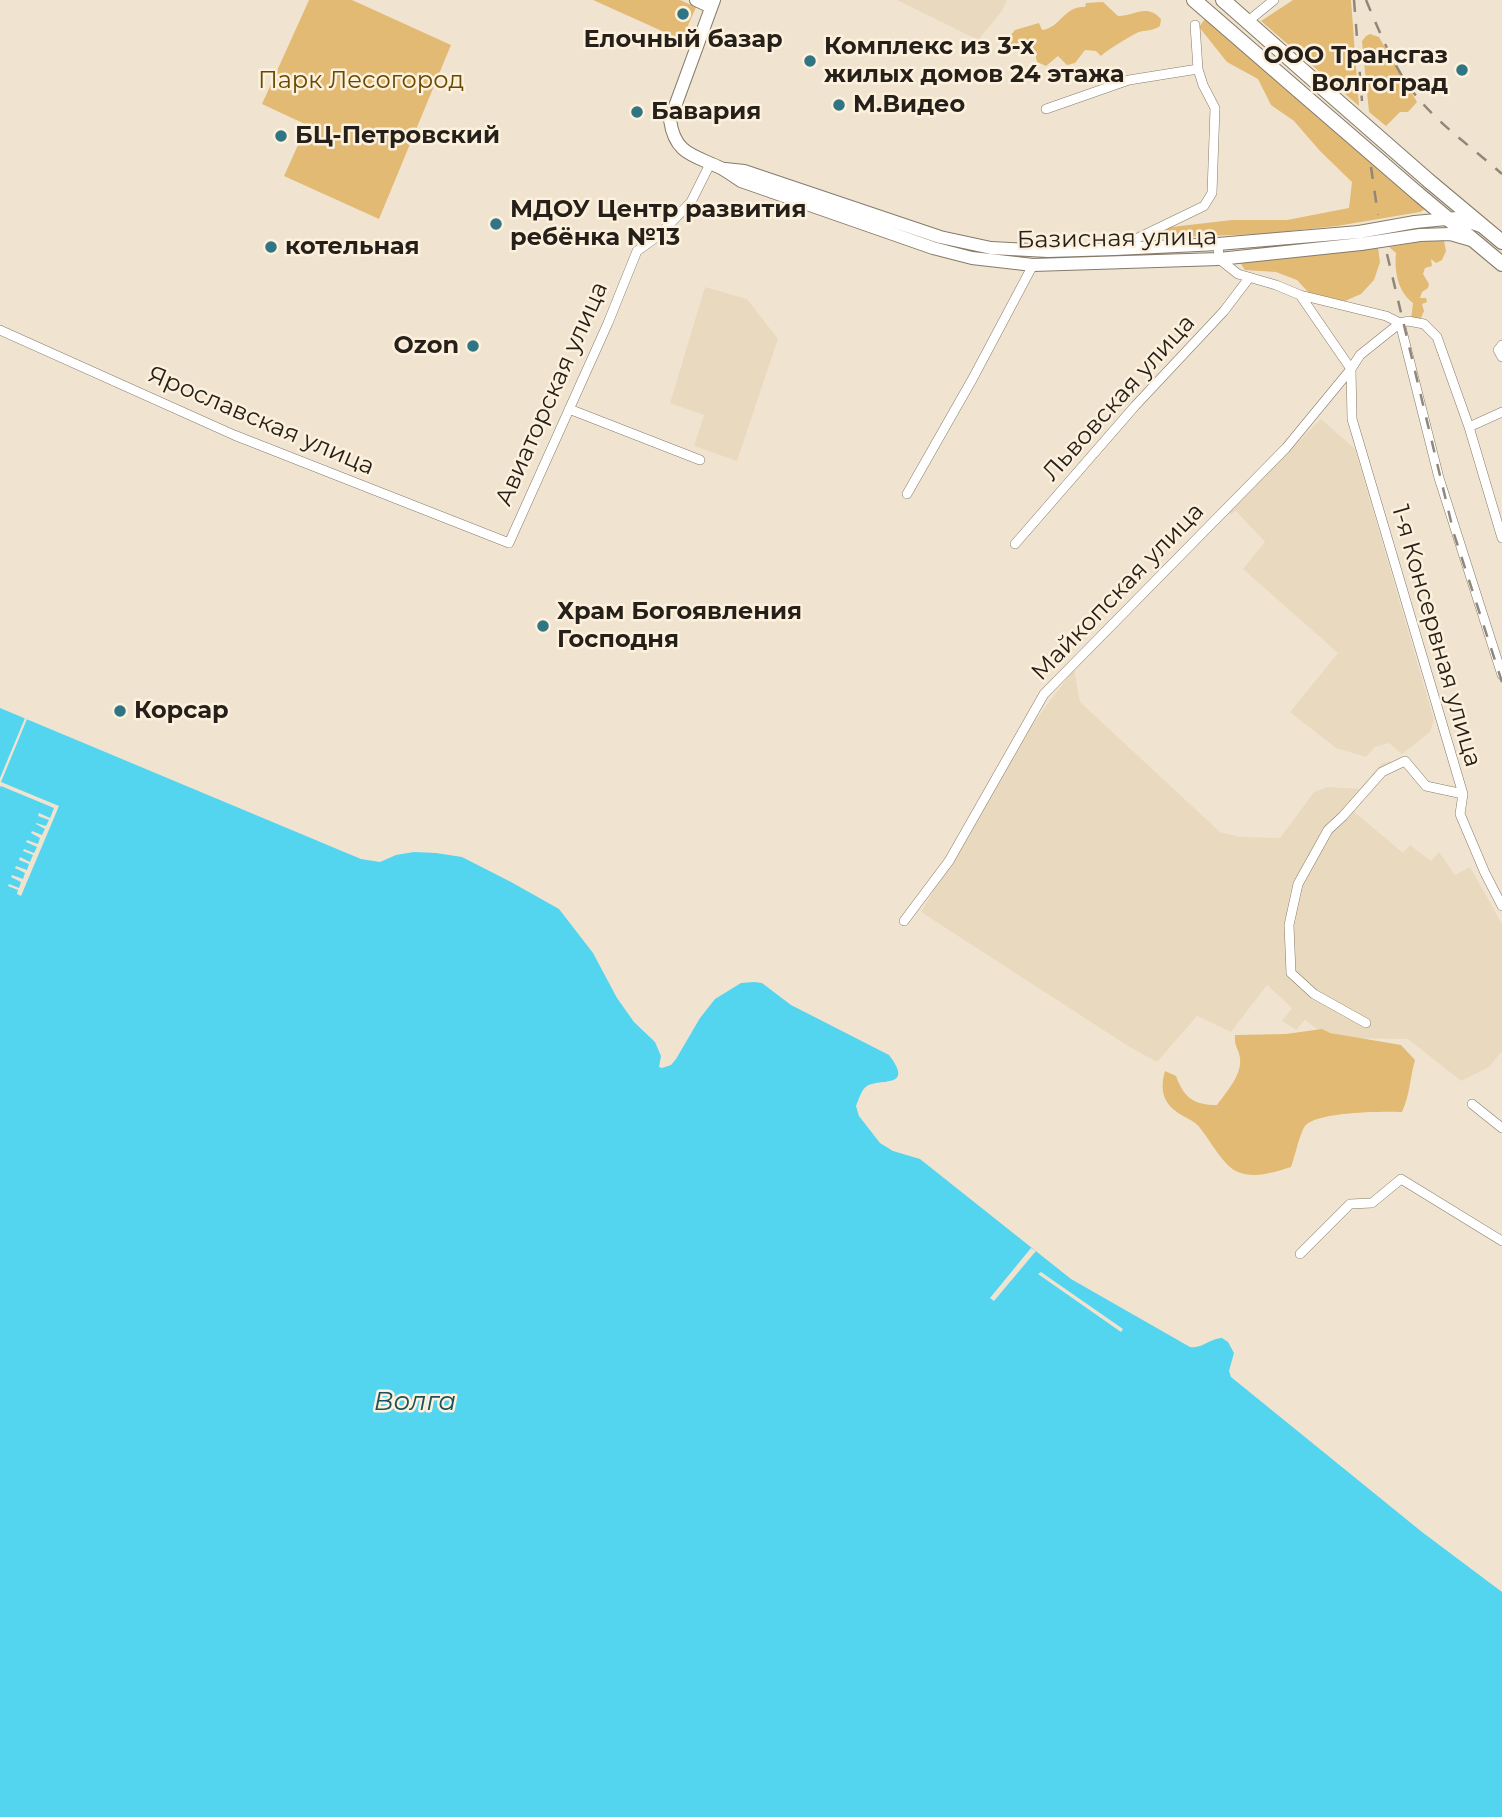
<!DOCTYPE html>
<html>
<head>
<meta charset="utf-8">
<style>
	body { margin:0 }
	canvas { display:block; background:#f0e4d0 }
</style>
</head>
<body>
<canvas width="1502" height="1817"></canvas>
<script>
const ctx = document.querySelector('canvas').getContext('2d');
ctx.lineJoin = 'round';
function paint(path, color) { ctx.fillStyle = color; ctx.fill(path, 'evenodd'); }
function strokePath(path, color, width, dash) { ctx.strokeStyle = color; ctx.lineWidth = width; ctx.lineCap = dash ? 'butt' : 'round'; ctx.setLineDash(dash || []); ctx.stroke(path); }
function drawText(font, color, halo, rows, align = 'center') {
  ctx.font = font + ' Montserrat,sans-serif'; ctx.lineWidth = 5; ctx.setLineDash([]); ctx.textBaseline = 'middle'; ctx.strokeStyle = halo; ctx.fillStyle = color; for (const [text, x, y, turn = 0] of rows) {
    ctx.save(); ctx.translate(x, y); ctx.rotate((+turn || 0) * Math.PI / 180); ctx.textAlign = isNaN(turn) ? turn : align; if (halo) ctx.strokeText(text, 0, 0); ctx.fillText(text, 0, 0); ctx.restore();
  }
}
const built = new Path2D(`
	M 897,0 L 1007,0 L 1002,11 L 978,40 Z
	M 705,287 L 747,299 L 778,339 L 737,461 L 694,446 L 704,415 L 670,403 Z
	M 1321,419 L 1355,449 L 1434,720 L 1430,732 L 1402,754 L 1389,743 L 1375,747 L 1366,757 L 1336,748 L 1290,712 L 1338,653 L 1243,569 L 1265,542 L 1236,511 L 1231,515 L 1228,512 Z
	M 1074,669 L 1080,702 L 1220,832 L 1239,837 L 1280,838 L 1314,792 L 1328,787 L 1360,789 L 1377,768 L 1383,763 L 1392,761 L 1384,768 L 1351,809 L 1403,853 L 1410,845 L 1431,861 L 1439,852 L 1455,875 L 1470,867 L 1502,924 L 1502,1051 L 1489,1067 L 1461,1081 L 1408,1039 L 1329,1038 L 1305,1020 L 1296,1030 L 1282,1021 L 1292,1008 L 1267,985 L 1231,1032 L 1197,1016 L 1157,1062 L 1128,1046 L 921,912 L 1029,729 Z`);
const green = new Path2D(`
	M 309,0 L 352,0 L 451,45 L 379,219 L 284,176 L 307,125 L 262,104 Z
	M 593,0 L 680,0 L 696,7 L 682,40 Z
	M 1293,0 L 1351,0 L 1359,106 L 1261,21 Z
	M 1103,2 L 1118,16 C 1135,16 1147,3 1161,19 L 1160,26 C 1153,31 1147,30 1139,32 C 1133,34 1106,51 1101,56 L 1096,51 L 1085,50 L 1075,63 L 1067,65 L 1058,56 L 1046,66 L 1037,62 L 1034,49 L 1026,46 L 1019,50 L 1010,47 L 1006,41 L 1015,30 L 1039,23 L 1042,30 C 1060,28 1065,5 1085,7 L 1086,3 Z
	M 1207,16 L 1421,204 L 1424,210 L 1420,212 L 1337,226 L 1262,234 L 1151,238 L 1163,228 L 1232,220 L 1287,220 L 1349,208 L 1352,182 L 1320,151 L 1294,121 L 1271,105 L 1258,79 L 1227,62 L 1199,27 Z
	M 1370,34 L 1379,37 L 1417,102 L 1408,112 L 1400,112 L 1386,126 L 1369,112 L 1362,41 L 1366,36 Z
	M 1424,241 L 1444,241 L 1446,251 L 1442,260 L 1436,263 L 1431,259 L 1432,266 L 1425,268 L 1423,274 L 1429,284 L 1428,288 L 1422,292 L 1420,298 L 1426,298 L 1427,302 L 1422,304 L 1424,311 L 1420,320 L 1411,320 L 1413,303 C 1398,292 1394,271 1396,253 L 1389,247 Z
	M 1378,248 L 1380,262 L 1374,280 L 1361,294 L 1345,301 L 1309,293 L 1297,280 L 1276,272 L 1245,270 L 1241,264 L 1243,262 Z
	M 1322,1029 L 1330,1033 L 1401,1045 L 1415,1060 C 1410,1077 1410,1095 1402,1112 C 1383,1111 1318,1112 1306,1125 C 1300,1131 1295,1157 1291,1167 C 1275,1172 1255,1179 1238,1172 C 1224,1167 1210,1140 1200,1128 C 1192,1117 1177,1117 1167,1102 C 1161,1093 1162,1081 1165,1071 L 1176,1076 C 1184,1098 1194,1105 1217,1105 C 1227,1091 1242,1075 1240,1058 C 1239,1049 1234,1047 1235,1035 L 1286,1034 Z`);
const water = new Path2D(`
	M 0,708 L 361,859 L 380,862 L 396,855 L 414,852 L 436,853 L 462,857 L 511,882 L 559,909 L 593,953 L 617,998 L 634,1022 L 655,1042 L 661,1056 L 659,1067 L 662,1068 L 671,1065 L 676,1059 L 700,1018 L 715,999 L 741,983 L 754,982 L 762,983 L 791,1005 L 889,1055 C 915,1089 880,1078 867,1086 C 861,1090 859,1099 856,1106 L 859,1116 L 880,1143 L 893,1151 L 920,1159 L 1071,1279 L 1190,1347 C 1203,1349 1210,1338 1222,1338 L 1228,1342 L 1234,1353 L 1229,1371 L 1231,1377 L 1422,1532 L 1502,1592 L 1502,1817 L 0,1817 Z`);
const pier = new Path2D(`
	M 25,718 L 27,719 L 1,782 L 59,806 L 21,896 L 17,894 L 18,890 L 8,886 L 9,884 L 19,888 L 21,882 L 11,877 L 12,875 L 23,879 L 25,873 L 15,868 L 16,866 L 27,870 L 29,864 L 19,860 L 20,857 L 30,862 L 33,855 L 23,851 L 24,849 L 34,853 L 37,847 L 26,842 L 27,840 L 38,844 L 40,838 L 31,833 L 32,831 L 42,835 L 45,829 L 36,824 L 36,823 L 46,826 L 49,820 L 38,816 L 39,813 L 50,818 L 54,808 L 1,786 L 0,787 L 0,778 Z
	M 1031,1248 L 1036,1251 L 994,1301 L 990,1298 Z
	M 1041,1272 L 1123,1329 L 1121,1332 L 1038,1274 Z`);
const street = new Path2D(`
	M 1247,22 L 1274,0
	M 1195,25 L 1198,69
	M 1046,109 L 1129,80 L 1198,69 L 1203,85 L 1215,108 L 1212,193 L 1204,206 L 1117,248
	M 1218,244 L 1219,259 L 1238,274 L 1276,285 L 1300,295 L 1386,316 L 1400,323
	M 1300,295 L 1351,369 L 1352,419 L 1463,794 L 1460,814 L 1485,873 L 1502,906
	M 1400,323 L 1439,478 L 1502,675
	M 0,330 L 234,435 L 509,543 L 608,323 L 637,251 L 658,236 L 691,202 L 710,164
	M 1502,345 L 1498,350 L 1502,357
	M 569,409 L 700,460
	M 1469,427 L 1502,412
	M 907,494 L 973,378 L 1033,265
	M 1015,544 L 1135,406 L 1224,311 L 1249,278
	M 904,921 L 949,861 L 1044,694 L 1286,448 L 1351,369 L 1360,355 L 1400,323 L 1408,321 L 1424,324 L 1437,337 L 1469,427 L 1502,538
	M 1366,1023 L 1314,994 L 1291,973 L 1289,925 L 1298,884 L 1328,830 L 1343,816 L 1382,772 L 1405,761 L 1426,786 L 1463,794
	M 1472,1104 L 1502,1128
	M 1300,1254 L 1350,1204 L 1372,1203 L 1401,1179 L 1502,1241`);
const secondary = new Path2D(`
	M 696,0 L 711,7
	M 714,0 L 670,120 C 675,155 694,155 721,168 C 728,172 735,177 741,181 L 933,248 L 972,258 L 1033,265 L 1219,259 L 1361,244
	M 725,169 L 744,171 L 940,237 L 991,248 L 1048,251 L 1115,249 L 1218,244 L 1359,232
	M 1415,222 L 1457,218 L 1481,226
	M 1420,235 L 1450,234 L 1471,240`);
const primary = new Path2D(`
	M 1194,0 L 1299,91
	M 1223,0 L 1309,76
	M 1429,181 L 1502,242
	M 1417,193 L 1502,264`);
const rail = new Path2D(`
	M 1354,0 L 1362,101
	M 1366,0 C 1380,33 1394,69 1417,97 C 1441,126 1474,149 1502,174
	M 1371,167 L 1378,215
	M 1387,254 L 1454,534 L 1502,682`);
const secondaryBridge = new Path2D(`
	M 1359,232 L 1415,222
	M 1361,244 L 1420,235`);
const primaryBridge = new Path2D(`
	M 1309,76 L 1429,181
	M 1299,91 L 1417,193`);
const markers = [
	[683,14,7,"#2f7583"],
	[810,61,7,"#2f7583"],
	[1462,70,7,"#2f7583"],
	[839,105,7,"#2f7583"],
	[637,112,7,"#2f7583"],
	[281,136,7,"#2f7583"],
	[496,224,7,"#2f7583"],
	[271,247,7,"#2f7583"],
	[473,346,7,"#2f7583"],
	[543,626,7,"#2f7583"],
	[120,711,7,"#2f7583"]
];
const poiNames = [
	["Елочный базар",683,40,"center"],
	["Комплекс из 3-х",824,47],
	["жилых домов 24 этажа",824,75],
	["ООО Трансгаз",1448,56,"right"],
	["Волгоград",1448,84,"right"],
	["M.Видео",853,105],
	["Бавария",651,112],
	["БЦ-Петровский",295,136],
	["МДОУ Центр развития",510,210],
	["ребёнка №13",510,238],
	["котельная",285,247],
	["Ozon",459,346,"right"],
	["Храм Богоявления",557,612],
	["Господня",557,640],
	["Корсар",134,711]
];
const parkNames = [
	["Парк Лесогород",361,81]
];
const streetNames = [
	["Базисная улица",1117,239,-1],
	["Авиаторская улица",552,394,-66],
	["Львовская улица",1119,398,-48],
	["Ярославская улица",261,421,23],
	["Майкопская улица",1118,592,-46],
	["1-я Консервная улица",1436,636,74]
];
const waterNames = [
	["Волга",415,1402]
];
paint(built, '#e9dabf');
paint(green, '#e2ba73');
paint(water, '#53d5ef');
paint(pier, '#f0e4d0');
strokePath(street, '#867b69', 10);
strokePath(secondary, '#867b69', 14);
strokePath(primary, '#867b69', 16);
strokePath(street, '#fff', 9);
strokePath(secondary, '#fff', 12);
strokePath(primary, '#fff', 14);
strokePath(rail, '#90877a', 2.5, [12, 12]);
strokePath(secondaryBridge, '#867b69', 14, []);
strokePath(primaryBridge, '#867b69', 16, []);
strokePath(secondaryBridge, '#fff', 12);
strokePath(primaryBridge, '#fff', 14);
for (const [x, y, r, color] of markers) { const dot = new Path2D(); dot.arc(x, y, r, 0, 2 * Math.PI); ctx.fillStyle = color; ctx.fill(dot); strokePath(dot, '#fdf1dd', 2.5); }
drawText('bold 24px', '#252019', '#fdf1dd', poiNames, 'left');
drawText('24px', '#684900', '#fdf1dd', parkNames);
drawText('24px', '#252019', '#fdf1dd', streetNames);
drawText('italic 26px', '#1a515c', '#fdf1dd', waterNames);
</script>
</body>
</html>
